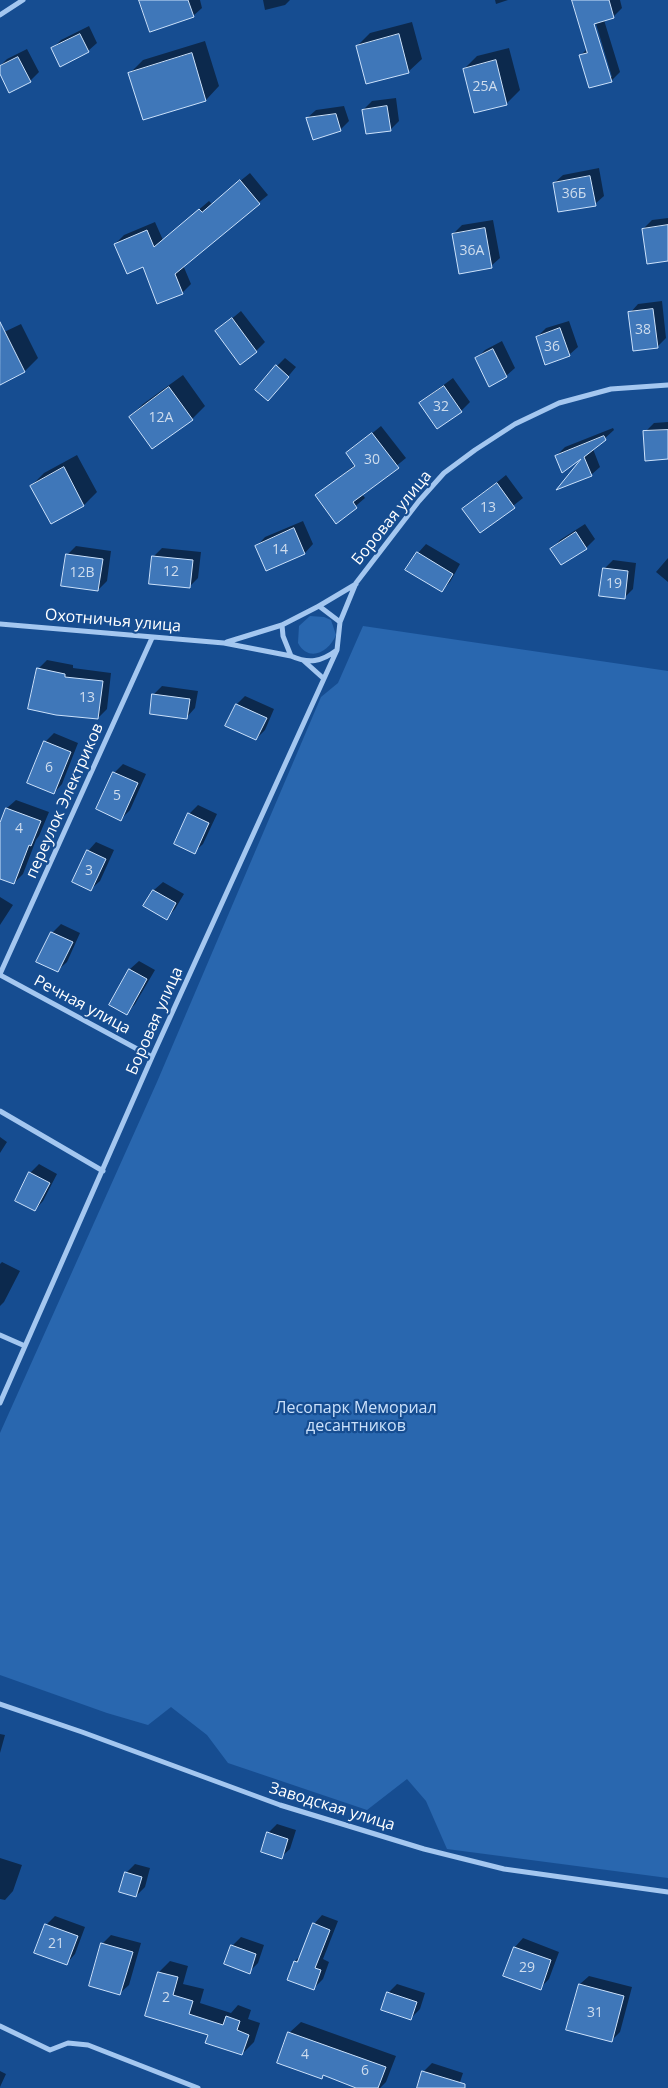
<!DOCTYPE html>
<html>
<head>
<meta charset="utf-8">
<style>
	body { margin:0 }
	canvas { display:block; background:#164d91 }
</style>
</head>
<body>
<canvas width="668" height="2088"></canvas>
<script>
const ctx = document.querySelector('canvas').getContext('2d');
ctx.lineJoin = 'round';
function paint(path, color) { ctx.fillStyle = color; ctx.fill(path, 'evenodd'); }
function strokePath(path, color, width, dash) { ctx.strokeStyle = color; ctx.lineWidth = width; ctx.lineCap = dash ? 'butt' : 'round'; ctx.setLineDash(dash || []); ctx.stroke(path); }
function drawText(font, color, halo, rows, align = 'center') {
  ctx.font = font + ' "Open Sans",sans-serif'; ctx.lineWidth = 4.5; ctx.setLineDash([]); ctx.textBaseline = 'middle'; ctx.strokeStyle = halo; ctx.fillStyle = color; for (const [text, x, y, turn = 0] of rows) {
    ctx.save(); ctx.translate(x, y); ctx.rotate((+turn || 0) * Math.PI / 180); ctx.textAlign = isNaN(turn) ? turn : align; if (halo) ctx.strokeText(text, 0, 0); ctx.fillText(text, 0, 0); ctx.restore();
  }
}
const green = new Path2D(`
	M 310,616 L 324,617 L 331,620 L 336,635 C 329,652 309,663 298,643 L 299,626 Z
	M 363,626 L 668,671 L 668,1878 L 447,1849 L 426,1801 L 407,1779 L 367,1810 L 228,1763 L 207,1735 L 171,1707 L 148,1725 L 107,1713 L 0,1675 L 0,1433 L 157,1082 L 321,697 L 338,683 Z`);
const shadow = new Path2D(`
	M 140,0 L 200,0 L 202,8 L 193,16 Z
	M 263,0 L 290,0 L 285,5 L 265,10 Z
	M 495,0 L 508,0 L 496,4 Z
	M 574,0 L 620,0 L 622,8 L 613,17 L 604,20 L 620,72 L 611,81 L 580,56 L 587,49 ZM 594,17 L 612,77 L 609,77 L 591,18 Z
	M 412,22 L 422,59 L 408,72 L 357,46 L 370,33 Z
	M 89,26 L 97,43 L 88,51 L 52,49 L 61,40 Z
	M 205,41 L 219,86 L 206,100 L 144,119 L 130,73 L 143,60 Z
	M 509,48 L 520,90 L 507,103 L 475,112 L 464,69 L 477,56 Z
	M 27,49 L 39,72 L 30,81 L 0,71 L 0,66 L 7,59 Z
	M 396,98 L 399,121 L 390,130 L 363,110 L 372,101 Z
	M 344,106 L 349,121 L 340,130 L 307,118 L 316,110 Z
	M 599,168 L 604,196 L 595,204 L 554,183 L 563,175 Z
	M 250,173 L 268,195 L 183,265 L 191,284 L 182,293 L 115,244 L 124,235 L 155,222 L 163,240 L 209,201 L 212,204 Z
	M 668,218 L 668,260 L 643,229 L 652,220 Z
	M 493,220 L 500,258 L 491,266 L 453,234 L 462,225 Z
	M 662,301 L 666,338 L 657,347 L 630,313 L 638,304 Z
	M 241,311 L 265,342 L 256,351 L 217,331 Z
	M 569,321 L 578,347 L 569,355 L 537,337 L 546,328 Z
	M 21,324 L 38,358 L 25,371 L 0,383 L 0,334 Z
	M 502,341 L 515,368 L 506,376 L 476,359 L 485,350 Z
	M 285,358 L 296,367 L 276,391 L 277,366 Z
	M 183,375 L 205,406 L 192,419 L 130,417 L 143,404 Z
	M 453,378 L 470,402 L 461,411 L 438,427 L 421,403 L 430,395 Z
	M 668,422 L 668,458 L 645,432 L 654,423 Z
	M 381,426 L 406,458 L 362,494 L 365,498 L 337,522 L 317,495 L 356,464 L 347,454 Z
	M 613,428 L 614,430 L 593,449 L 600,467 L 591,475 L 560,488 L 586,455 L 556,456 L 565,447 Z
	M 77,455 L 97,492 L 84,505 L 51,522 L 31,486 L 44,473 Z
	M 506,475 L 523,498 L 480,532 L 464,509 Z
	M 303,521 L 313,544 L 305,553 L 267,569 L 257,546 L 265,537 Z
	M 585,524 L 595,539 L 586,548 L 552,549 L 560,540 Z
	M 426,544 L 460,564 L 450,582 L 441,591 L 418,553 Z
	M 76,546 L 111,551 L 107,581 L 98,590 L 67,555 Z
	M 162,548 L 201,552 L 198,578 L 189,587 L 153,557 Z
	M 668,558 L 668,582 L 656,572 Z
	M 613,560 L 636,563 L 633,589 L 625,597 L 604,569 Z
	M 47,660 L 73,665 L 73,668 L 111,673 L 107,709 L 98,718 L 38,669 Z
	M 162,686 L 198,691 L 195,708 L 187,717 L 153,695 Z
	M 245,696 L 274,709 L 265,730 L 256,739 L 237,704 Z
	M 54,733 L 78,743 L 62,784 L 54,793 L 45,742 Z
	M 123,764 L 146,774 L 130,810 L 121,819 L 114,773 Z
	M 16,800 L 49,812 L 39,836 L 36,840 L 23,874 L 14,883 L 0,877 L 0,827 L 7,808 Z
	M 198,805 L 217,814 L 203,844 L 194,852 L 189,814 Z
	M 96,842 L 114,850 L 100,881 L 91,889 L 88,851 Z
	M 163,882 L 184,894 L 175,909 L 166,918 L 145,905 L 154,890 Z
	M 0,897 L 13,905 L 0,925 Z
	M 61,924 L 80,933 L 67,962 L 58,970 L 52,933 Z
	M 139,961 L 155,970 L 135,1004 L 127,1013 L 111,1004 L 130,969 Z
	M 0,1137 L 7,1142 L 0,1153 Z
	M 39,1164 L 57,1174 L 43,1201 L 35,1210 L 30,1173 Z
	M 2,1262 L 20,1271 L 4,1302 L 0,1306 L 0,1264 Z
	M 0,1734 L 5,1735 L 0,1753 Z
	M 277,1824 L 296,1830 L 290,1849 L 281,1857 L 268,1833 Z
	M 0,1858 L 22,1865 L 13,1891 L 5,1900 L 0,1899 Z
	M 135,1864 L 150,1868 L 145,1887 L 136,1896 L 126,1873 Z
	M 322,1915 L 338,1921 L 323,1959 L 329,1962 L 323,1979 L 314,1988 L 289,1979 L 295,1961 L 300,1956 L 314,1924 Z
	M 55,1916 L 85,1927 L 75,1954 L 67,1963 L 46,1925 Z
	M 111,1935 L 141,1943 L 129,1985 L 120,1993 L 102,1944 Z
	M 241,1937 L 264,1945 L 258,1963 L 249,1972 L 232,1946 Z
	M 523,1938 L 559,1952 L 549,1979 L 540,1988 L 515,1947 Z
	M 170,1961 L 188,1966 L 183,1984 L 204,1989 L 200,2003 L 231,2013 L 238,2005 L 251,2010 L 248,2019 L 260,2023 L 254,2042 L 242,2054 L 210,2034 L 146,2016 L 159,1972 Z
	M 589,1976 L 632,1987 L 620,2032 L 611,2041 L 580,1984 Z
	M 397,1984 L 425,1993 L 420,2009 L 411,2018 L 388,1993 Z
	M 301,2022 L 396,2056 L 386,2082 L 380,2088 L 360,2088 L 324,2074 L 321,2077 L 289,2033 Z
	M 432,2063 L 463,2073 L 458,2088 L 418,2088 L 423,2072 Z
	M 0,2071 L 6,2074 L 0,2087 Z`);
const building = new Path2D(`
	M 139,0 L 188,0 L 194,17 L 150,32 Z
	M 572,0 L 609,0 L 614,18 L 594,24 L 612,82 L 589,88 L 579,55 L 587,53 Z
	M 80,34 L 89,52 L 60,67 L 51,48 Z
	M 399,34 L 409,73 L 366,84 L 356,46 Z
	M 192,53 L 206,101 L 143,120 L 128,73 Z
	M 18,57 L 31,82 L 9,93 L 0,74 L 0,66 Z
	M 496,60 L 507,105 L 474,113 L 463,69 Z
	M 387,106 L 391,131 L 366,134 L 362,110 Z
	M 336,114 L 341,131 L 313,140 L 306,118 Z
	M 590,176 L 596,206 L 558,212 L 553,183 Z
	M 240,180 L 260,204 L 175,274 L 183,294 L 157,304 L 143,267 L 127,274 L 114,244 L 147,230 L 154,247 L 199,209 L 202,212 Z
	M 668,225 L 668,261 L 647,264 L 642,229 Z
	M 485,228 L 492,268 L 459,274 L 452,234 Z
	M 653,309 L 658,348 L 633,351 L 628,312 Z
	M 232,318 L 257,352 L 240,365 L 215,331 Z
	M 0,322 L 25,372 L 0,385 Z
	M 560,328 L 570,356 L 545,365 L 536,337 Z
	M 493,349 L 507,377 L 489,387 L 475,358 Z
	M 276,365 L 289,377 L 268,401 L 255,390 Z
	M 444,386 L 462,412 L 437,429 L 419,403 Z
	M 169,387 L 193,420 L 152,449 L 129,417 Z
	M 668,430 L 668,459 L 645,461 L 643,431 Z
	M 372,433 L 399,468 L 353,502 L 357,508 L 336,524 L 315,495 L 355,466 L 346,453 Z
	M 604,436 L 606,440 L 584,457 L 592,476 L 556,490 L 581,459 L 562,473 L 555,456 Z
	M 64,467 L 84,506 L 51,524 L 30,486 Z
	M 497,483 L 515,508 L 480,533 L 462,509 Z
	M 294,528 L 305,554 L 266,571 L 255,546 Z
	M 576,532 L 587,549 L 561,565 L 550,549 Z
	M 417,552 L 453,574 L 442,592 L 405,570 Z
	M 66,554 L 103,559 L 98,591 L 61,586 Z
	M 152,556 L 193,560 L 190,588 L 149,584 Z
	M 603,568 L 628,571 L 625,599 L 599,596 Z
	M 37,668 L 65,674 L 65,677 L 103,681 L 98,719 L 56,715 L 28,709 Z
	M 152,694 L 190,699 L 187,719 L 150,714 Z
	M 236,704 L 267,718 L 256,740 L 225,726 Z
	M 44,741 L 71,752 L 54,794 L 27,783 Z
	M 113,772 L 138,783 L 121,821 L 96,809 Z
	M 6,808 L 41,821 L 31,846 L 29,845 L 14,884 L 0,879 L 0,823 Z
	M 188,813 L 209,823 L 195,854 L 174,844 Z
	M 87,850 L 106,859 L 91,891 L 72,882 Z
	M 153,890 L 176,903 L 167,920 L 143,906 Z
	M 51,932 L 73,942 L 58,972 L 36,962 Z
	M 129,969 L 147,979 L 127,1015 L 109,1005 Z
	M 29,1172 L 50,1183 L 35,1211 L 15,1201 Z
	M 267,1832 L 288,1839 L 282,1859 L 261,1852 Z
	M 125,1872 L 142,1877 L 136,1897 L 119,1892 Z
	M 313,1923 L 330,1930 L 315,1968 L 321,1970 L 314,1990 L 287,1980 L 294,1961 L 297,1962 Z
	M 45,1924 L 78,1936 L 67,1965 L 34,1953 Z
	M 101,1943 L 133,1952 L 120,1995 L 89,1986 Z
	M 231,1945 L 256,1954 L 250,1974 L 224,1964 Z
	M 514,1947 L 551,1960 L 541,1990 L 503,1976 Z
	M 158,1972 L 178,1977 L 173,1995 L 193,2001 L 189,2014 L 223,2025 L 226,2016 L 240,2021 L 237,2030 L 249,2035 L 242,2055 L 205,2043 L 208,2035 L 145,2016 Z
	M 579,1984 L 624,1996 L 612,2042 L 566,2030 Z
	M 387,1992 L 417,2002 L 411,2020 L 381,2010 Z
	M 288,2032 L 386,2067 L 378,2088 L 356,2088 L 323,2075 L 322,2079 L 277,2063 Z
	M 422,2071 L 465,2084 L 465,2088 L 417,2088 Z`);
const street = new Path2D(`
	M 0,15 L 23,0
	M 319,606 L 340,622 L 337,650 C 321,662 309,664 291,656 L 283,636 L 282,625 L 319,606 L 356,584
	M 340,622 L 356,583 L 419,501 L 444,473 L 475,450 L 515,424 L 559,403 L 611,389 L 668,385
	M 0,624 L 224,643 L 291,656
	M 227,642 L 282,625
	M 304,661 L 323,678
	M 0,974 L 152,638
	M 0,975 L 152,1057
	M 0,1111 L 103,1171
	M 0,1335 L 25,1346
	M 0,1403 L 152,1057 L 337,650
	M 0,1704 L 82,1732 L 280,1805 L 424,1849 L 504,1869 L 668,1892
	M 0,2026 L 50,2050 L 68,2043 L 88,2045 L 198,2088`);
const numberNames = [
	["25А",485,87],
	["36Б",574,194],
	["36А",472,251],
	["38",643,330],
	["36",552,347],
	["32",441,407],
	["12А",161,418],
	["30",372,460],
	["13",488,508],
	["14",280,550],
	["12",171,572],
	["12В",82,573],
	["19",614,584],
	["13",87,698],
	["6",49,768],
	["5",117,796],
	["4",19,829],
	["3",89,871],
	["21",56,1944],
	["29",527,1968],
	["2",166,1998],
	["31",595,2013],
	["4",305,2055],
	["6",365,2071]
];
const streetNames = [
	["Боровая улица",392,518,-51],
	["Охотничья улица",113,621,5],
	["переулок Электриков",65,801,-66],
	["Речная улица",82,1005,28],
	["Боровая улица",155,1021,-66],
	["Заводская улица",332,1807,17]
];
const parkNames = [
	["Лесопарк Мемориал",356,1408],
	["десантников",356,1426]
];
paint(green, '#2967af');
paint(shadow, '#0007');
paint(building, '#3f77b9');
strokePath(building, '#cbe1fb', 1);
strokePath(street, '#a4c7f0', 5);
drawText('14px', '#cfddee', null, numberNames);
drawText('16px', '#fff', '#164d91', streetNames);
drawText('16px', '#cbe1fb', '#164d91', parkNames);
</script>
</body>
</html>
